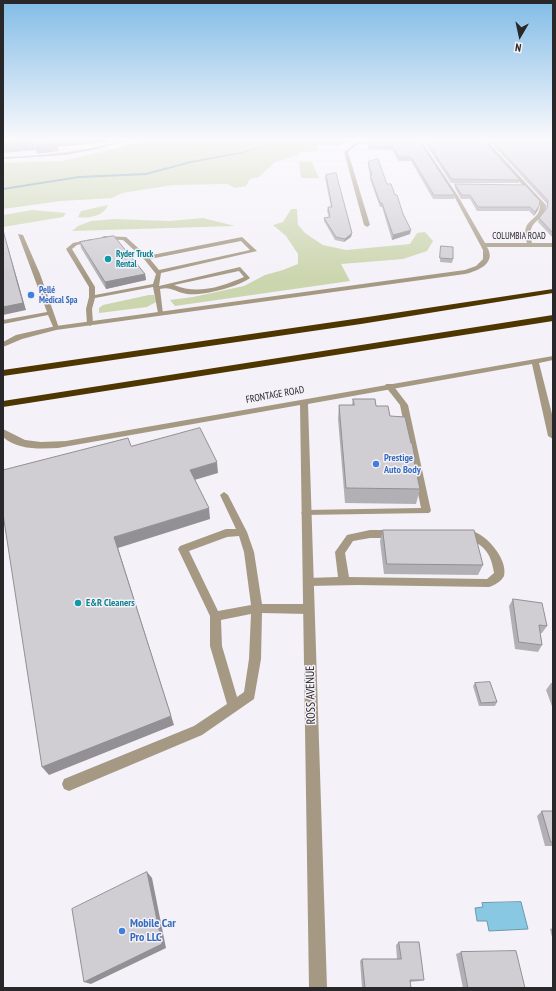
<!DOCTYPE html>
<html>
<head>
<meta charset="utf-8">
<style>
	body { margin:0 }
	#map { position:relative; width:556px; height:991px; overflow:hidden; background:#f4f1f8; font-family:"PT Sans Narrow",sans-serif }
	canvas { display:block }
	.frame { position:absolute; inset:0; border:4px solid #28272a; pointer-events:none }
	.north { position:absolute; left:500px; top:16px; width:40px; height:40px; -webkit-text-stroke:3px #f4f1f8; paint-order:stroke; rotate:189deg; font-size:11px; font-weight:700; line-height:16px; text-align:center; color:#28272a }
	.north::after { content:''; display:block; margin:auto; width:14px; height:18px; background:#28272a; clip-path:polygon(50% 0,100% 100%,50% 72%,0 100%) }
</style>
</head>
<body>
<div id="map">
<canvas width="556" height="991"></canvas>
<div class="frame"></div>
<div class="north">N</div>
</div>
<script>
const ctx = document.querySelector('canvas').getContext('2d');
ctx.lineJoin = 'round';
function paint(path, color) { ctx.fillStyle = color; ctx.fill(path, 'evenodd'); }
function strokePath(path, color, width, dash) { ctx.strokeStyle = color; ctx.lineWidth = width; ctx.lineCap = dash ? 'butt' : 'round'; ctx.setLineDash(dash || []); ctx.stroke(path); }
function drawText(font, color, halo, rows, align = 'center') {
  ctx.font = font + ' "PT Sans Narrow",sans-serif'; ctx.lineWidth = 3; ctx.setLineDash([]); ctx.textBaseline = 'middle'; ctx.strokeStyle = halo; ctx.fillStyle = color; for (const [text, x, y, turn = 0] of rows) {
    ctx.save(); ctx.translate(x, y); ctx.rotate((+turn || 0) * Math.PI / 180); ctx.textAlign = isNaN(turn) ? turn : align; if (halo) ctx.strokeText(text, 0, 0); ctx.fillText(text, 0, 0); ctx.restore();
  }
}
const green = new Path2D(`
	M 143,140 L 347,140 L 349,141 L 338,146 L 319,145 L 317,151 L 300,152 L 299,155 L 275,162 L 259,177 L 250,179 L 246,186 L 235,188 L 227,184 L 173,185 L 122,193 L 112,198 L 61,201 L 3,209 L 3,163 L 62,161 L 118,148 Z
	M 299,161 L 312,162 L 319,178 L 301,178 Z
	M 108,205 C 104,216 88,219 78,217 L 81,211 Z
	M 291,209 L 297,209 L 298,225 L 305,233 L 323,245 L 346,250 L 410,244 L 417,233 L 425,232 L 433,241 L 427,251 L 403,259 L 341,264 L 350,281 L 175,306 L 170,300 L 193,297 L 244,286 L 265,275 L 283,270 L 298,264 L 298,254 L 286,236 L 273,225 L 283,222 Z
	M 32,210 L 66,213 L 63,217 L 3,227 L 3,215 Z
	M 203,218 L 235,226 L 72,231 L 78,226 L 91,221 L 114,219 L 169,221 Z
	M 149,295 L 154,295 L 156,302 L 147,307 L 99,313 L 99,308 L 103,305 Z`);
const water = new Path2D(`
	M 521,902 L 528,929 L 489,931 L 487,921 L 477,921 L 475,908 L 483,907 L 482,903 Z`);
const stream = new Path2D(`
	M 271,140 L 273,140 L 265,146 L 243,153 L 191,163 L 146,175 L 79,178 L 3,190 L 3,188 L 79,176 L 146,173 L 191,161 L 242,152 L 263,146 Z`);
const lane = new Path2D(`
	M 125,140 L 130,140 L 97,149 L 66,155 L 3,159 L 3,157 C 45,156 85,151 125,140 Z
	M 18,234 L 23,235 L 40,274 L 59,328 L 58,329 L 54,329 L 48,315 L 3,324 L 3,320 L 47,312 Z
	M 104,236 L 126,237 L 147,256 L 242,237 L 257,251 L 161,273 L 159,286 L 240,267 L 250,278 C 238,287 202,296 187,294 C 175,292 171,286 160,289 L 163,314 L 158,313 L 153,287 L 95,298 L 92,309 L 93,324 L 90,326 L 87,324 L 86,309 L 89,297 L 89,287 L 66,249 L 73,243 L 92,239 L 95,241 L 77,245 L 72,249 L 95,287 L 95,295 L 153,284 L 156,274 L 144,259 L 123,240 L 102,239 L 101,238 ZM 241,241 L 250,250 L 159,270 L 150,259 ZM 239,271 L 244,277 C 221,287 197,295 174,285 Z
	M 386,384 L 392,384 L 408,405 L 431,511 L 429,513 L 303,515 L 301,513 L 303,511 L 306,510 L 421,508 L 400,405 L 385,386 Z
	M 224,492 L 228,495 L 247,532 L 254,552 L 262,604 L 308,604 L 312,606 L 313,609 L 312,612 L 308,614 L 262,613 L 261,659 L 254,699 L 202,735 L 69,791 L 64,789 L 62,784 L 64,779 L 194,726 L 227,704 L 210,646 L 210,616 L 178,549 L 180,546 L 226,529 L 236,529 L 220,495 ZM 239,536 L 244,552 L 251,605 L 218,611 L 189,551 L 227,537 ZM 251,614 L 249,659 L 244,692 L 237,697 L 222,646 L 221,620 Z
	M 370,530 L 394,530 L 397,531 L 399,534 L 397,537 L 394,538 L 370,538 L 353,541 L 345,553 L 349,577 L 487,579 L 494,573 C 491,551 482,543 462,537 L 460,534 L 462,531 C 480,525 509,558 504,576 C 502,581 493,586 489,587 L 357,585 L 308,586 L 304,585 L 303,582 L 304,579 L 308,578 L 338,577 L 335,552 L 347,535 Z`);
const street = new Path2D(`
	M 356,142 L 383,143 L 358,144 L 348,152 L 370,225 L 367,227 L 364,225 L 344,152 Z
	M 420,142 L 422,142 L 458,196 L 485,243 L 527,243 C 519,217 540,223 540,205 L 486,144 L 469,143 L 508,142 L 507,144 L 490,144 L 546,205 C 545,224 525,218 532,243 L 553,243 L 553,247 L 487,247 C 497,263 478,271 465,274 L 56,330 L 22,339 L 3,347 L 3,342 L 16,335 L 56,326 L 465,270 L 476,266 L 483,259 L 483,250 L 454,196 Z
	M 553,356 L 553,360 L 539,363 L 553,418 L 553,439 L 548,436 L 532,364 L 308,404 L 327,988 L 309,988 L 300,405 L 58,448 C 40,449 17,450 3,437 L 3,429 L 25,440 L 41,442 L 66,441 Z`);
const highway = new Path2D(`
	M 553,289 L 553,293 L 361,324 L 3,376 L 3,370 L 361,318 Z
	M 553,315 L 553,321 L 3,407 L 3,401 Z`);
const wall = new Path2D(`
	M 368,142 L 420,142 L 455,195 L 454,199 L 433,199 L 411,161 L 398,161 L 392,150 L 369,150 L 368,146 Z
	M 427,142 L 520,180 L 519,183 L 451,183 L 427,146 Z
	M 494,142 L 553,142 L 553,238 L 538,222 L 539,218 L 546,209 L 547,204 L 493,145 Z
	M 368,162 L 387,184 L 403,214 L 410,234 L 392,240 L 382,207 L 380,207 L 370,179 L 370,175 L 368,166 Z
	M 326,175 L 352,233 L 351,237 L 344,242 L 335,240 L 324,221 L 324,218 L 329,217 L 327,211 L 328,207 L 331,207 L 325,178 Z
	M 455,184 L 539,206 L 538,210 L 534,216 L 529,211 L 477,211 L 470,199 L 461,199 L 455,188 Z
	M 80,242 L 145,274 L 146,280 L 106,289 L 81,248 Z
	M 441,246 L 453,259 L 452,263 L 440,262 Z
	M 353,399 L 376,406 L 390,416 L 411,443 L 415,458 L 414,463 L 420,489 L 416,504 L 345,503 L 338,419 L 339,405 L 352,405 Z
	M 383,530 L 483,565 L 478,575 L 384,574 L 380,541 Z
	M 513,599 L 547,626 L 542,633 L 540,633 L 542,645 L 538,652 L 515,649 L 509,606 Z
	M 475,683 L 497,702 L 495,706 L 479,706 L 473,686 Z
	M 551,683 L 553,683 L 553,709 L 546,690 Z
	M 542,811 L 553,811 L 553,846 L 545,846 L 537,816 Z
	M 553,928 L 553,941 L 550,929 Z
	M 399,942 L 424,980 L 420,981 L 410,982 L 411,988 L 362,988 L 360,961 L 362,959 L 397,959 L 396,945 Z
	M 461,952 L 525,988 L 463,988 L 456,954 Z`);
const shadedWall = new Path2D(`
	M 33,140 L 36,150 L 3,153 L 3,143 Z
	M 55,140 L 109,140 L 109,142 L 58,147 L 59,151 L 37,154 L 35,144 Z
	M 539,206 L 538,210 L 534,216 L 535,212 Z
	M 3,230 L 26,310 L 3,315 Z
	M 411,230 L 410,234 L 392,240 L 393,235 Z
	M 352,233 L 351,237 L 344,242 L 345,239 Z
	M 145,274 L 146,280 L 106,289 L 105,282 Z
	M 217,462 L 218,473 L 191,481 L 190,470 Z
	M 209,508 L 210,519 L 118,548 L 174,725 L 49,775 L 42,767 L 114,537 Z
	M 147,872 L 152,878 L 166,948 L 91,984 L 84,982 Z`);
const building = new Path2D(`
	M 3,140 L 56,140 L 57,142 L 35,144 L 33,140 L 3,143 Z
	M 368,142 L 420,142 L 455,195 L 434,195 L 411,157 L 399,157 L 392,146 L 369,146 Z
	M 427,142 L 485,142 L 520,180 L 452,179 Z
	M 494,142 L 553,142 L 553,233 L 539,218 L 547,208 L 548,201 Z
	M 378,159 L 387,184 L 391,184 L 395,195 L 397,195 L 403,214 L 411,230 L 393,235 L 382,203 L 380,203 L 370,175 L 372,175 L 368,162 Z
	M 336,173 L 352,233 L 345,239 L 336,237 L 324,218 L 330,217 L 328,207 L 332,207 L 326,175 Z
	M 455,184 L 525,185 L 540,201 L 539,206 L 535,212 L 530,207 L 478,207 L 470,195 L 462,195 Z
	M 3,230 L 23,303 L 3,307 Z
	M 114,236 L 145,274 L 105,282 L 80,242 Z
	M 441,246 L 453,247 L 453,259 L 440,258 Z
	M 353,399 L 375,399 L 376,406 L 388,406 L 390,416 L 405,417 L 411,443 L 412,443 L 415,458 L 413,457 L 420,489 L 346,488 L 339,405 L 354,405 Z
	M 200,428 L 217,462 L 190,470 L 209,508 L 114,537 L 171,716 L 42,767 L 3,514 L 3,470 L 128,438 L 131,446 Z
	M 383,530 L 474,530 L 483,565 L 387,564 Z
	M 513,599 L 542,603 L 547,626 L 539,625 L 542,645 L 519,642 Z
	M 490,682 L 497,702 L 481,703 L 475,683 Z
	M 542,811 L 553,811 L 553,842 L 551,842 Z
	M 147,872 L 162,944 L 84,982 L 72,909 Z
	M 399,942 L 419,942 L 424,980 L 410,980 L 411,988 L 365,988 L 362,959 L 401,959 Z
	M 516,951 L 525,988 L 468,988 L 461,952 Z`);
const markers = [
	[108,259,4,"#0f9aa8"],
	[31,295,4,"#3f7fe0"],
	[376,464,4,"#3f7fe0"],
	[78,603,4,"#0f9aa8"],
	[122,931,4,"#3f7fe0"]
];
const farStreetnames = [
	["COLUMBIA ROAD",519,236]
];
const farCulturenames = [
	["Ryder Truck",116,254],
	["Rental",116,264]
];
const farShopnames = [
	["Pellé",39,290],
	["Medical Spa",39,300]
];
const streetNames = [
	["FRONTAGE ROAD",275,395,-10]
];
const shopNames = [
	["Prestige",384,458],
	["Auto Body",384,470]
];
const cultureNames = [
	["E&R Cleaners",86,603]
];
const nearStreetnames = [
	["ROSS AVENUE",311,695,-91]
];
const nearShopnames = [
	["Mobile Car",130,924],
	["Pro LLC",130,938]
];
paint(green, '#cbd5ae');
paint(water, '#89c8e2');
strokePath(water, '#6c98ab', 1);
paint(stream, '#6c98ab');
paint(lane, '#a59984');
paint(street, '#a59984');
paint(highway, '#4e3600');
paint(wall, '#b3b0b5');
paint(shadedWall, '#929094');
paint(building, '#d0cdd3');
strokePath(building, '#929094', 1);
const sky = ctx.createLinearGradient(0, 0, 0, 278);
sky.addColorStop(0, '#82bce6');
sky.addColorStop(0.5, '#faf9fc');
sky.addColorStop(1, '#faf9fc00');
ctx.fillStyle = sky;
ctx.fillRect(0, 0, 556, 278);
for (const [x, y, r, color] of markers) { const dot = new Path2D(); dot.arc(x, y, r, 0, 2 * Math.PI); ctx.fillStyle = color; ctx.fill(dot); strokePath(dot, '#f4f1f8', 1.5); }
drawText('9px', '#28272a', '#f4f1f8', farStreetnames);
drawText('bold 9px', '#0d838f', '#f4f1f8', farCulturenames, 'left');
drawText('bold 9px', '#366cbe', '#f4f1f8', farShopnames, 'left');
drawText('10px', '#28272a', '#f4f1f8', streetNames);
drawText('bold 10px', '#366cbe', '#f4f1f8', shopNames, 'left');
drawText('bold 10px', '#0d838f', '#f4f1f8', cultureNames, 'left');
drawText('12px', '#28272a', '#f4f1f8', nearStreetnames);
drawText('bold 12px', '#366cbe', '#f4f1f8', nearShopnames, 'left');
</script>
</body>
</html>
